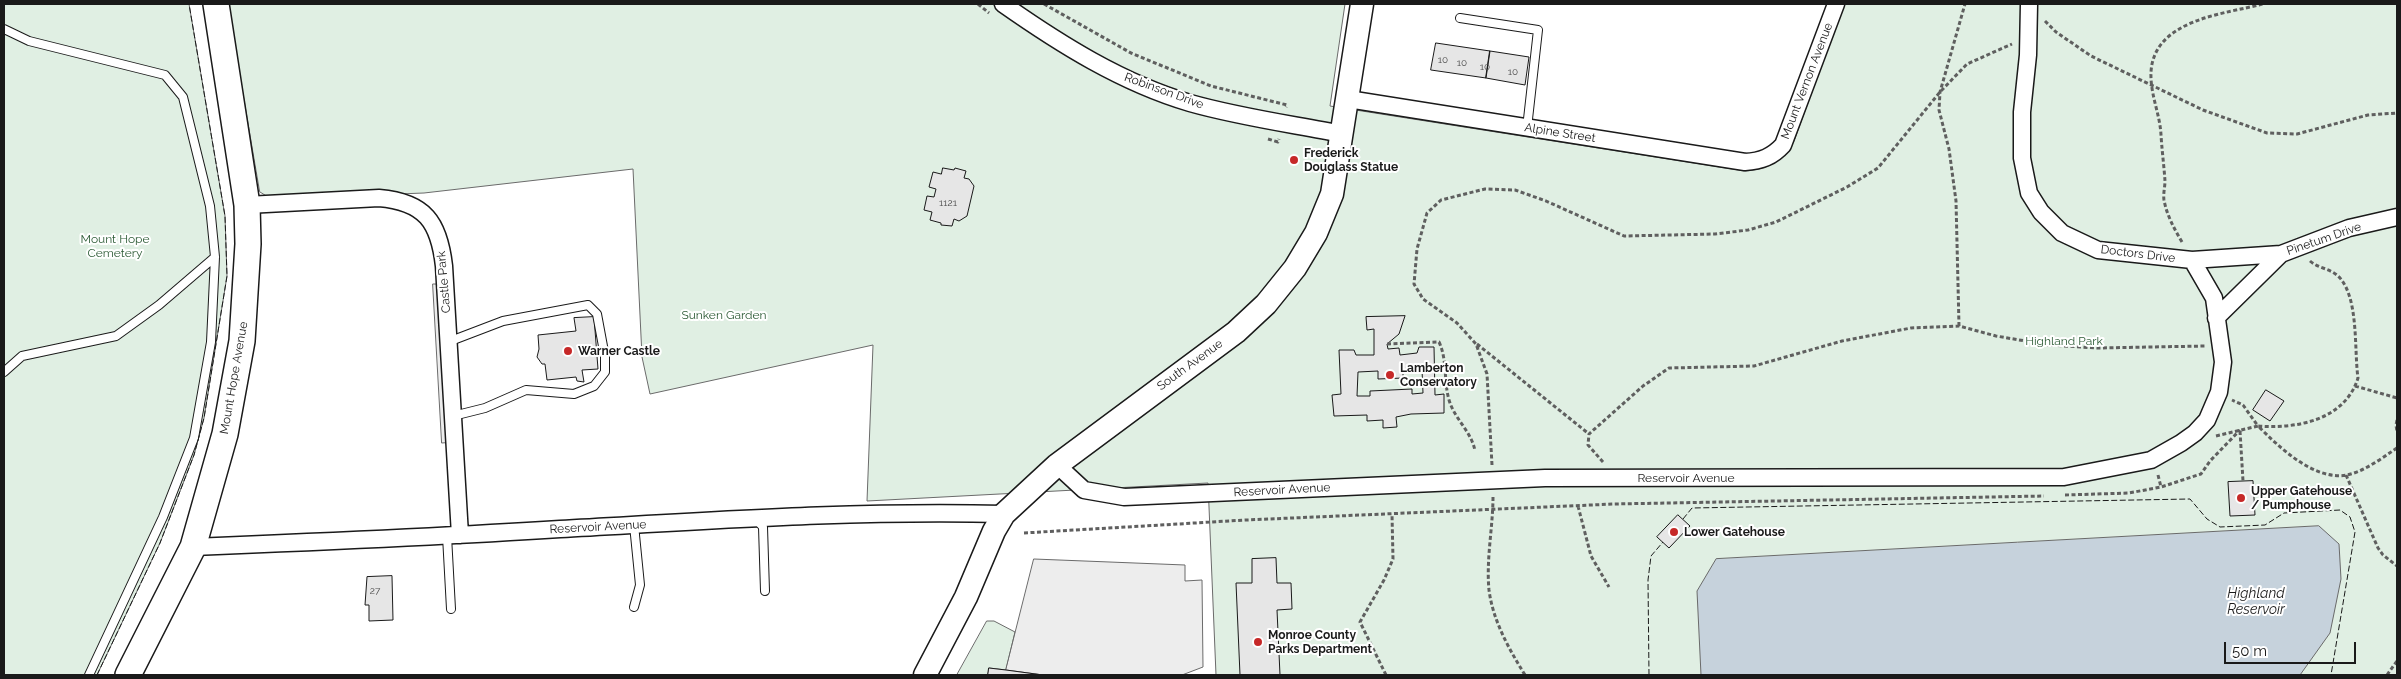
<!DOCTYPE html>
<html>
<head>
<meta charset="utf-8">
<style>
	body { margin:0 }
	#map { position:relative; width:2401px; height:679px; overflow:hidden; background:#fff; font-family:Raleway,sans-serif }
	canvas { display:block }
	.frame { position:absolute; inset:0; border:5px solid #1a1a1a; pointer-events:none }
	.scale { position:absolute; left:2224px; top:642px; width:132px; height:22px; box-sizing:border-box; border:2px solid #1a1a1a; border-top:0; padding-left:6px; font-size:15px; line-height:18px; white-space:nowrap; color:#1a1a1a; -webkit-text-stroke:4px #fff; paint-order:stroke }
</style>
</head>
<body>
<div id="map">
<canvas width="2401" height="679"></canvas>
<div class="frame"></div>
<div class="scale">50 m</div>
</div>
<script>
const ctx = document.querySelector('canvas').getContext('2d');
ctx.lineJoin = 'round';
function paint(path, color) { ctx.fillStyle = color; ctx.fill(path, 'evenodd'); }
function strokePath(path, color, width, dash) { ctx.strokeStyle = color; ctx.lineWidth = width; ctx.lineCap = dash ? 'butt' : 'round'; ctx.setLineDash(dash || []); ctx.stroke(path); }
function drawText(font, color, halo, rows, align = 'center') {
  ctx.font = font + ' Raleway,sans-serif'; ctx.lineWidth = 4; ctx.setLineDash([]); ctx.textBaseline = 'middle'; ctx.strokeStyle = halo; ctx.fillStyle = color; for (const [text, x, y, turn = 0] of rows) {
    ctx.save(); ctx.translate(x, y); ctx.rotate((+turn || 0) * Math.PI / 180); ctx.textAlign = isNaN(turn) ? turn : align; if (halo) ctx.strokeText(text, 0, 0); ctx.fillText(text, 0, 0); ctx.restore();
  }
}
const green = new Path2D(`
	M 4,4 L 189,4 L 225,216 L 227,276 L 204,418 L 194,455 L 160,543 L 97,675 L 4,675 Z
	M 228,4 L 1345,4 L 1330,106 L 1745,171 C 1768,169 1783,162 1794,141 L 1844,4 L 2397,4 L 2397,675 L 1216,675 L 1208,483 L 867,501 L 873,345 L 650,394 L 642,357 L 633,169 L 424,193 L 293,198 L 268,197 L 260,192 Z
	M 987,621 L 994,621 L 1015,632 L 1006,670 L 989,668 L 988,675 L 957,675 Z`);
const parking = new Path2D(`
	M 433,284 L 445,284 L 454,442 L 442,443 Z
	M 1034,559 L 1185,565 L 1185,581 L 1202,580 L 1203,667 L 1182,675 L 1043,675 L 1006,670 Z`);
const water = new Path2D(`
	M 2319,526 L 2339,544 L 2341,579 L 2330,633 L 2300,675 L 1701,675 L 1697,591 L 1716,559 Z`);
const building = new Path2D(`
	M 1436,43 L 1490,51 L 1486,78 L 1431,70 Z
	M 1490,51 L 1529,57 L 1525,85 L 1486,78 Z
	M 943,168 L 954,170 L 955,168 L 966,171 L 964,178 L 969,179 L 974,186 L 967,216 L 959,221 L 954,219 L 952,226 L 941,225 L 941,223 L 930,220 L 932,212 L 924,210 L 927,196 L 934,197 L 936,189 L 929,187 L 933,172 L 941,174 Z
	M 1405,316 L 1399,334 L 1387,344 L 1388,349 L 1399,348 L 1400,355 L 1417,353 L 1419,347 L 1434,347 L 1435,395 L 1444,394 L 1444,413 L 1411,414 L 1396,417 L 1397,427 L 1383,428 L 1383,420 L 1367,421 L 1367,415 L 1334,416 L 1332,395 L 1341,394 L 1339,350 L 1354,350 L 1356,355 L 1374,355 L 1374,329 L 1367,330 L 1366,317 ZM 1422,369 L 1423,393 L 1412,394 L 1412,389 L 1370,391 L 1370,396 L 1357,396 L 1358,372 L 1378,371 L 1378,379 L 1403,378 L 1403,370 Z
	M 594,317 L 598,369 L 582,370 L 584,382 L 577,381 L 576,377 L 547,380 L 545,364 L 542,364 L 537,357 L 539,349 L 538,335 L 576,331 L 574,318 Z
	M 2266,390 L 2284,401 L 2270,421 L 2253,410 Z
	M 2253,481 L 2255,515 L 2230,516 L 2228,482 Z
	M 1678,515 L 1690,526 L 1669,548 L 1657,537 Z
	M 1276,558 L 1277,583 L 1291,583 L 1292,609 L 1277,610 L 1280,675 L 1240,675 L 1236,583 L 1252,583 L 1252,559 Z
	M 392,576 L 393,620 L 369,621 L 369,605 L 365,605 L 367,577 Z
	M 989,668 L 1006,670 L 1043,675 L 988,675 Z`);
const path = new Path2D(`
	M 978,4 L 989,13
	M 1044,4 L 1131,53 L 1211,86 L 1287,105 L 1286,107
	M 2045,21 L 2056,32 L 2091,56 L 2203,110 L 2267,133 L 2297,134 L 2368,115 L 2397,113
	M 1268,139 L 1278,142 L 1279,139
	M 2182,242 C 2174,228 2167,216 2164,200 C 2163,194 2165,187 2165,181 C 2164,166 2162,151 2161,135 C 2160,114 2150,94 2151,72 C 2154,19 2225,14 2263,4
	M 2310,261 C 2319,269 2331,268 2340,278 C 2359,300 2354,350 2358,378 C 2345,420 2297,429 2258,426 C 2279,447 2314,481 2347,475 C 2365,471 2382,458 2397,448
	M 1959,326 L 1956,201 L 1949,149 L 1939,110 L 1940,92 L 1965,4
	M 1387,344 L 1439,342 C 1448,361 1443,383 1450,403 C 1456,420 1472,433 1475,451
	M 1477,344 L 1589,434
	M 2355,386 L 2397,398
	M 2397,420 L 2396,425 L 2397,432
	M 2240,431 L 2243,481
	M 2216,436 L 2258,426 L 2243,405 L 2232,400
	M 1603,462 L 1588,445 L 1589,434 L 1643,386 L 1669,368 L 1754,366 L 1842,341 L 1911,328 L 1959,326 L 1996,336 L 2049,345 L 2097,348 L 2206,346
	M 1492,465 L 1487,374 L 1476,344 L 1457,323 L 1423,299 L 1414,284 L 1417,249 L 1427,213 L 1441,200 L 1485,189 L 1515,190 L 1546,201 L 1624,236 L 1715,234 L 1748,230 L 1776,222 L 1847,187 L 1878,168 L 1940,92 L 1967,64 L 2012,44
	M 2158,475 L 2161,487
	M 2346,475 L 2378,548 L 2383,555 L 2397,566
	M 2065,495 L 2129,493 L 2161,487 L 2201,474 L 2210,461 L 2240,430
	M 1493,497 C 1493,527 1486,559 1489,590 C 1493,621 1509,649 1525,675
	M 1578,506 L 1591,556 L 1609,587
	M 1024,533 L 1246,520 L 1614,504 L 2044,496
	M 1386,675 L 1360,622 L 1384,580 L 1393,559 L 1392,514
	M 2387,675 L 2397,661`);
const service = new Path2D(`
	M 1460,18 L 1538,30 L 1527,128
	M 4,29 L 29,41 L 165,75 L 183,97 L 210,206 L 215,257 L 211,342 L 194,438 L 163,517 L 89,675
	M 448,342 L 503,321 L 588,305 L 597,314 L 605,357 L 605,372 L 594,386 L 574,394 L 526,390 L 485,408 L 453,416
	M 4,372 L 22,356 L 116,336 L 159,305 L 215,257
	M 755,518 L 763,527 L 765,591
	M 634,525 L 640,585 L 634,607
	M 447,536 L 451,609`);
const minor = new Path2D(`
	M 1003,4 C 1060,44 1122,83 1190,103 C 1239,117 1291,124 1342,134
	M 2029,4 L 2028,55 L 2022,112 L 2022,158 L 2029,193 L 2041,212 L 2062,233 L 2098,250 L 2192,260 L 2281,254 L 2349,228 L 2397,217
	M 1348,99 L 1745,162 C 1761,161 1772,157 1783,145 L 1836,4
	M 247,205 L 379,198 C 425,202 439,222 444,266 L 460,535
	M 2216,318 L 2281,254
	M 1057,465 L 1084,490 L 1124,497 L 1545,478 L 2064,477 L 2151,460 L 2181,443 L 2195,433 L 2207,420 L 2219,392 L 2223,362 L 2214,298 L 2192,260
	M 193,547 C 315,542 437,537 560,529 C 707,521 856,510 1004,514`);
const secondary = new Path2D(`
	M 925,675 L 966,597 L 994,531 L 1004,514 L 1057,465 L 1236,332 L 1266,304 L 1295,268 L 1316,233 L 1332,194 L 1362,4`);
const primary = new Path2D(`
	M 128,675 L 193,547 L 225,434 L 242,341 L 248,244 L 247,205 L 216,4`);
const fence = new Path2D(`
	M 1683,519 L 1692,508 L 2190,499 L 2207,519 L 2220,527 L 2265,525 L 2284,513 L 2340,510 L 2350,517 L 2355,532 L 2331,675
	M 97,675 L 160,543 L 194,455 L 204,418 L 227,276 L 225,216 L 189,4
	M 1649,675 L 1648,580 L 1651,556 L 1663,542`);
const markers = [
	[1294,160,5,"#c62828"],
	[568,351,5,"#c62828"],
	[1390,375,5,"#c62828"],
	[2241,498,5,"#c62828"],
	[1674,532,5,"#c62828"],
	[1258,642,5,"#c62828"]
];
const numberNames = [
	["10",1443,60],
	["10",1462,63],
	["10",1485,67],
	["10",1513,72],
	["1121",948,203],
	["27",375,591]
];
const streetNames = [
	["Mount Vernon Avenue",1807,81,-69],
	["Robinson Drive",1164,91,20],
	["Alpine Street",1560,133,9],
	["Pinetum Drive",2324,239,-19],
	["Doctors Drive",2138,254,7],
	["Castle Park",444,282,-95],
	["South Avenue",1190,365,-36],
	["Mount Hope Avenue",234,378,-80],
	["Reservoir Avenue",1686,478],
	["Reservoir Avenue",1282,490,-3],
	["Reservoir Avenue",598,527,-3]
];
const poiNames = [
	["Frederick",1304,153],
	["Douglass Statue",1304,167],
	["Warner Castle",578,351],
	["Lamberton",1400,368],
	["Conservatory",1400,382],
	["Upper Gatehouse",2251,491],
	["/ Pumphouse",2251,505],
	["Lower Gatehouse",1684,532],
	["Monroe County",1268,635],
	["Parks Department",1268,649]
];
const parkNames = [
	["Mount Hope",115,239],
	["Cemetery",115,253],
	["Sunken Garden",724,315],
	["Highland Park",2064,341]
];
const waterNames = [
	["Highland",2256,594],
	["Reservoir",2256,610]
];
paint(green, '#e0efe3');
strokePath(green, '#6a6a6a', 1);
paint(parking, '#ededed');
strokePath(parking, '#6a6a6a', 1);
paint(water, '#c6d2dc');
strokePath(water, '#6a6a6a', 1);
paint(building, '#e6e6e6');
strokePath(building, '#1a1a1a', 1);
strokePath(service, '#1a1a1a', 10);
strokePath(minor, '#1a1a1a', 19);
strokePath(secondary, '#1a1a1a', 25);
strokePath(primary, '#1a1a1a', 28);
strokePath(path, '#5f5f5f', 3, [4, 2.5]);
strokePath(service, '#fff', 8);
strokePath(minor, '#fff', 16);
strokePath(secondary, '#fff', 22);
strokePath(primary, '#fff', 25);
strokePath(fence, '#1a1a1a', 1, [6, 2.5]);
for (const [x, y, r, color] of markers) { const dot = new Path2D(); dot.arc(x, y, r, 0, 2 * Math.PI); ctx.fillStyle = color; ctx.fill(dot); strokePath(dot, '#fff', 2); }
drawText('10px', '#4d4d4d', null, numberNames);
drawText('12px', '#1a1a1a', '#fff', streetNames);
drawText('bold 12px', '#1a1a1a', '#fff', poiNames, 'left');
drawText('12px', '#2b5a34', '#fff', parkNames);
drawText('italic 14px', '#1a1a1a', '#fff', waterNames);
</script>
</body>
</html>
